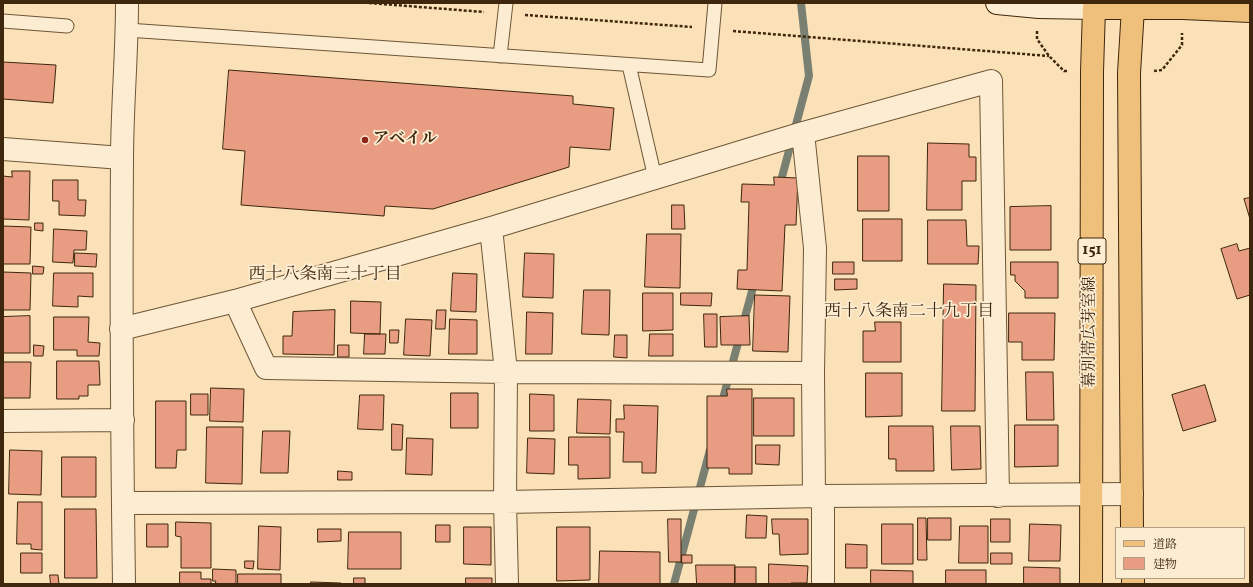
<!DOCTYPE html>
<html>
<head>
<meta charset="utf-8">
<style>
	body { margin:0 }
	#map { position:relative; width:1253px; height:587px; overflow:hidden; background:#fbe1b8; font-family:Vollkorn,"Noto Serif JP",serif }
	canvas { display:block }
	.frame { position:absolute; inset:0; border:4px solid #3e270c; pointer-events:none }
	.legend { position:absolute; left:1115px; top:527px; width:130px; height:52px; box-sizing:border-box; background:#fcecd1; border:1px solid #b09d82; margin:0; padding:5px 7px; list-style:none; font-size:12px; color:#3e270c }
	.legend li { display:flex; align-items:center; gap:8px; height:20px }
	.legend b { width:20px; border:1px solid #b09d82 }
</style>
</head>
<body>
<div id="map">
<canvas width="1253" height="587"></canvas>
<div class="frame"></div>
<ul class="legend">
<li><b style="height:5px;background:#eec07c"></b>道路</li>
<li><b style="height:11px;background:#e89c82"></b>建物</li>
</ul>
</div>
<script>
const ctx = document.querySelector('canvas').getContext('2d');
ctx.lineJoin = 'round';
function strokePath(path, color, width, dash) { ctx.strokeStyle = color; ctx.lineWidth = width; ctx.lineCap = dash ? 'butt' : 'round'; ctx.setLineDash(dash || []); ctx.stroke(path); }
function paint(path, color) { ctx.fillStyle = color; ctx.fill(path, 'evenodd'); }
function drawText(font, color, halo, rows, align = 'center') {
  ctx.font = font + ' Vollkorn,"Noto Serif JP",serif'; ctx.lineWidth = 3.5; ctx.setLineDash([]); ctx.textBaseline = 'middle'; ctx.strokeStyle = halo; ctx.fillStyle = color; for (const [text, x, y, turn = 0] of rows) {
    ctx.save(); ctx.translate(x, y); ctx.rotate((+turn || 0) * Math.PI / 180); ctx.textAlign = isNaN(turn) ? turn : align; if (halo) ctx.strokeText(text, 0, 0); ctx.fillText(text, 0, 0); ctx.restore();
  }
}
const stream = new Path2D(`
	M 779,188 L 809,76 L 801,3
	M 721,406 L 755,280
	M 674,584 L 710,450`);
const building = new Path2D(`
	M 3,62 L 56,65 L 53,103 L 3,99 Z
	M 229,70 L 573,96 L 573,104 L 614,108 L 610,150 L 570,147 L 569,167 L 433,209 L 385,206 L 384,216 L 241,205 L 245,151 L 223,149 Z
	M 928,143 L 969,144 L 969,157 L 976,157 L 976,181 L 962,181 L 962,210 L 927,210 Z
	M 858,156 L 889,156 L 889,211 L 858,211 Z
	M 12,171 L 30,171 L 29,220 L 3,219 L 3,176 L 12,177 Z
	M 774,177 L 798,178 L 796,225 L 785,225 L 782,291 L 737,289 L 738,270 L 747,270 L 749,202 L 741,202 L 742,184 L 774,185 Z
	M 53,180 L 78,180 L 78,200 L 86,200 L 85,216 L 59,215 L 59,201 L 53,201 Z
	M 1250,198 L 1250,219 L 1244,199 Z
	M 672,205 L 684,205 L 685,229 L 672,229 Z
	M 1051,206 L 1051,250 L 1010,250 L 1010,207 Z
	M 863,219 L 902,219 L 902,261 L 863,261 Z
	M 928,220 L 966,220 L 967,246 L 979,246 L 978,264 L 928,264 Z
	M 35,223 L 43,223 L 43,231 L 35,230 Z
	M 3,226 L 31,227 L 30,264 L 3,264 Z
	M 54,229 L 87,231 L 86,250 L 74,250 L 73,263 L 53,262 Z
	M 647,234 L 681,234 L 680,288 L 645,287 Z
	M 1237,244 L 1239,251 L 1250,248 L 1250,295 L 1237,299 L 1221,249 Z
	M 75,253 L 97,254 L 96,267 L 75,266 Z
	M 525,253 L 554,254 L 553,298 L 523,297 Z
	M 833,262 L 854,262 L 854,274 L 833,274 Z
	M 1011,262 L 1058,262 L 1058,298 L 1025,298 L 1025,291 L 1015,281 L 1015,275 L 1011,275 Z
	M 33,266 L 44,267 L 43,274 L 33,274 Z
	M 3,272 L 31,273 L 30,310 L 3,310 Z
	M 54,273 L 93,273 L 93,297 L 78,296 L 78,307 L 53,306 Z
	M 453,273 L 477,274 L 476,312 L 451,311 Z
	M 835,279 L 857,279 L 857,289 L 835,290 Z
	M 944,284 L 976,285 L 975,411 L 942,411 Z
	M 584,290 L 610,290 L 609,335 L 582,334 Z
	M 643,293 L 673,293 L 673,330 L 643,331 Z
	M 681,293 L 712,293 L 711,306 L 681,305 Z
	M 755,295 L 790,296 L 788,352 L 753,351 Z
	M 351,301 L 381,302 L 380,334 L 351,333 Z
	M 335,310 L 334,355 L 283,354 L 283,336 L 292,336 L 293,312 Z
	M 437,310 L 446,310 L 445,329 L 436,329 Z
	M 527,312 L 553,313 L 552,354 L 526,354 Z
	M 1009,313 L 1055,313 L 1054,360 L 1022,360 L 1022,342 L 1009,342 Z
	M 704,314 L 717,314 L 717,347 L 705,347 Z
	M 30,316 L 30,353 L 3,353 L 3,317 Z
	M 749,316 L 750,345 L 721,345 L 720,317 Z
	M 54,317 L 89,317 L 88,342 L 100,343 L 99,356 L 77,356 L 77,350 L 54,350 Z
	M 406,319 L 432,320 L 430,356 L 404,355 Z
	M 450,319 L 477,320 L 477,354 L 449,354 Z
	M 875,322 L 901,322 L 901,362 L 863,362 L 863,331 L 875,331 Z
	M 390,330 L 399,330 L 398,343 L 390,343 Z
	M 365,334 L 386,334 L 385,354 L 364,354 Z
	M 650,334 L 673,334 L 673,356 L 649,356 Z
	M 615,335 L 627,335 L 627,358 L 614,357 Z
	M 34,345 L 44,346 L 43,356 L 34,356 Z
	M 338,345 L 349,345 L 349,357 L 338,357 Z
	M 57,361 L 99,361 L 100,385 L 88,385 L 88,396 L 79,396 L 79,399 L 57,399 Z
	M 3,362 L 31,362 L 30,398 L 3,398 Z
	M 1026,372 L 1053,372 L 1054,420 L 1027,420 Z
	M 866,373 L 902,373 L 902,416 L 866,417 Z
	M 1205,385 L 1216,421 L 1183,431 L 1172,395 Z
	M 211,388 L 244,389 L 243,422 L 210,421 Z
	M 727,389 L 752,389 L 752,474 L 729,474 L 729,468 L 707,468 L 707,396 L 727,396 Z
	M 451,393 L 478,393 L 478,428 L 451,428 Z
	M 191,394 L 208,394 L 208,415 L 191,415 Z
	M 530,394 L 554,395 L 554,431 L 530,431 Z
	M 360,395 L 384,395 L 383,430 L 358,429 Z
	M 754,398 L 794,398 L 794,436 L 754,436 Z
	M 578,399 L 611,400 L 610,434 L 577,433 Z
	M 156,401 L 186,401 L 186,450 L 177,450 L 176,468 L 156,468 Z
	M 624,405 L 658,406 L 656,473 L 642,473 L 642,462 L 623,462 L 624,432 L 616,432 L 616,419 L 624,419 Z
	M 392,424 L 403,425 L 402,450 L 392,450 Z
	M 1015,425 L 1058,425 L 1058,466 L 1015,467 Z
	M 889,426 L 933,426 L 934,471 L 896,471 L 896,459 L 889,459 Z
	M 951,426 L 980,426 L 981,469 L 952,470 Z
	M 207,427 L 243,427 L 242,484 L 206,483 Z
	M 263,431 L 290,431 L 288,473 L 261,473 Z
	M 569,437 L 610,437 L 610,478 L 578,479 L 578,465 L 569,465 Z
	M 407,438 L 433,439 L 432,475 L 406,474 Z
	M 528,438 L 555,439 L 554,474 L 527,473 Z
	M 756,445 L 780,445 L 779,465 L 756,464 Z
	M 10,450 L 42,451 L 41,495 L 9,494 Z
	M 62,457 L 96,457 L 96,497 L 62,497 Z
	M 338,471 L 352,472 L 352,480 L 338,480 Z
	M 18,502 L 42,502 L 42,550 L 31,549 L 31,544 L 17,544 Z
	M 65,509 L 96,509 L 97,578 L 65,578 Z
	M 747,515 L 767,516 L 766,538 L 746,538 Z
	M 918,518 L 926,518 L 927,560 L 918,560 Z
	M 928,518 L 951,518 L 951,540 L 928,540 Z
	M 668,519 L 681,519 L 681,562 L 669,562 Z
	M 772,519 L 808,519 L 808,554 L 780,555 L 779,534 L 773,534 Z
	M 991,519 L 1010,519 L 1010,542 L 991,542 Z
	M 176,522 L 211,523 L 211,568 L 181,568 L 181,537 L 176,536 Z
	M 147,524 L 168,524 L 168,547 L 147,547 Z
	M 882,524 L 913,524 L 913,564 L 882,564 Z
	M 1030,524 L 1061,525 L 1060,561 L 1029,561 Z
	M 436,525 L 450,525 L 450,542 L 436,542 Z
	M 259,526 L 281,527 L 280,570 L 258,569 Z
	M 960,526 L 988,526 L 988,563 L 959,563 Z
	M 464,527 L 491,527 L 491,565 L 464,564 Z
	M 557,527 L 590,527 L 590,580 L 557,581 Z
	M 318,529 L 341,529 L 341,541 L 318,542 Z
	M 349,532 L 401,532 L 401,569 L 348,569 Z
	M 846,544 L 867,545 L 867,568 L 846,568 Z
	M 600,551 L 660,552 L 660,584 L 599,584 Z
	M 21,553 L 42,553 L 42,573 L 21,573 Z
	M 991,553 L 1012,553 L 1012,564 L 991,564 Z
	M 682,555 L 692,555 L 692,563 L 682,563 Z
	M 245,561 L 254,561 L 253,569 L 245,568 Z
	M 769,564 L 808,566 L 807,583 L 791,583 L 791,584 L 769,584 Z
	M 696,565 L 735,565 L 735,584 L 697,584 Z
	M 735,567 L 756,567 L 756,584 L 735,584 Z
	M 1024,567 L 1060,568 L 1060,584 L 1024,584 Z
	M 213,569 L 236,570 L 236,584 L 215,584 L 216,581 L 213,581 Z
	M 871,570 L 913,571 L 913,584 L 871,584 Z
	M 946,570 L 986,570 L 986,584 L 946,584 Z
	M 180,572 L 201,572 L 201,579 L 211,579 L 211,584 L 180,584 Z
	M 238,574 L 281,574 L 281,584 L 238,584 Z
	M 50,575 L 58,575 L 59,584 L 51,584 Z
	M 354,578 L 365,578 L 365,584 L 354,584 Z
	M 466,578 L 492,578 L 492,584 L 466,584 Z
	M 311,582 L 341,583 L 340,584 L 311,584 Z`);
const path = new Path2D(`
	M 369,3 L 484,12
	M 525,15 L 692,27
	M 733,31 L 1049,56
	M 1037,31 L 1037,39 L 1049,56 L 1064,71 L 1067,71
	M 1154,71 L 1162,70 L 1182,45 L 1182,33`);
const lane = new Path2D(`
	M 3,21 L 67,26
	M 127,30 L 709,70 L 715,3
	M 500,56 L 506,3
	M 629,65 L 655,178`);
const street = new Path2D(`
	M 803,133 L 815,248 L 813,373 L 814,497
	M 3,149 L 122,158
	M 491,228 L 506,372 L 505,502 L 507,584
	M 235,301 L 266,368 L 506,372 L 813,373
	M 121,329 L 235,301 L 491,228 L 803,133 L 991,81 L 998,496
	M 3,421 L 123,420
	M 823,496 L 823,584
	M 123,503 L 505,502 L 823,496 L 1132,494
	M 124,584 C 122,443 121,302 122,160 C 122,108 127,55 127,3`);
const secondary = new Path2D(`
	M 997,3 L 1039,7 L 1094,8`);
const primary = new Path2D(`
	M 1131,3 L 1133,8 L 1129,73 L 1132,528
	M 1094,8 L 1183,8 L 1250,11
	M 1133,578 L 1133,584
	M 1091,584 L 1092,72 L 1094,8 L 1097,3`);
const markers = [
	[365,140,4,"#8f2418"]
];
const shields = [
	[1092,251,28]
];
const shieldNames = [
	["151",1092,251]
];
const poiNames = [
	["アベイル",373,140]
];
const streetNames = [
	["幕別帯広芽室線",1091,332,-90]
];
const neighbourhoodNames = [
	["西十八条南三十丁目",325,276],
	["西十八条南二十九丁目",909,313]
];
strokePath(stream, '#798072', 8);
paint(building, '#e89c82');
strokePath(building, '#3e270c', 1);
strokePath(lane, '#6d5637', 15);
strokePath(street, '#6d5637', 24);
strokePath(secondary, '#3e270c', 24);
strokePath(primary, '#3e270c', 24);
strokePath(path, '#3e270c', 2.5, [3, 2]);
strokePath(lane, '#fcecd1', 13);
strokePath(street, '#fcecd1', 22);
strokePath(secondary, '#fcecd1', 22);
strokePath(primary, '#eec07c', 22);
for (const [x, y, r, color] of markers) { const dot = new Path2D(); dot.arc(x, y, r, 0, 2 * Math.PI); ctx.fillStyle = color; ctx.fill(dot); strokePath(dot, '#fcecd1', 1.5); }
for (const [x, y, w] of shields) { const box = new Path2D(); box.roundRect(x - w / 2, y - 13, w, 26, 3); ctx.fillStyle = '#fcecd1'; ctx.fill(box); strokePath(box, '#3e270c', 1); }
drawText('bold 15px', '#3e270c', null, shieldNames);
drawText('bold 16px', '#3e270c', '#fcecd1', poiNames, 'left');
drawText('16px', '#3e270c', '#fcecd1', streetNames);
drawText('17px', '#3e270c', '#fcecd1', neighbourhoodNames);
</script>
</body>
</html>
